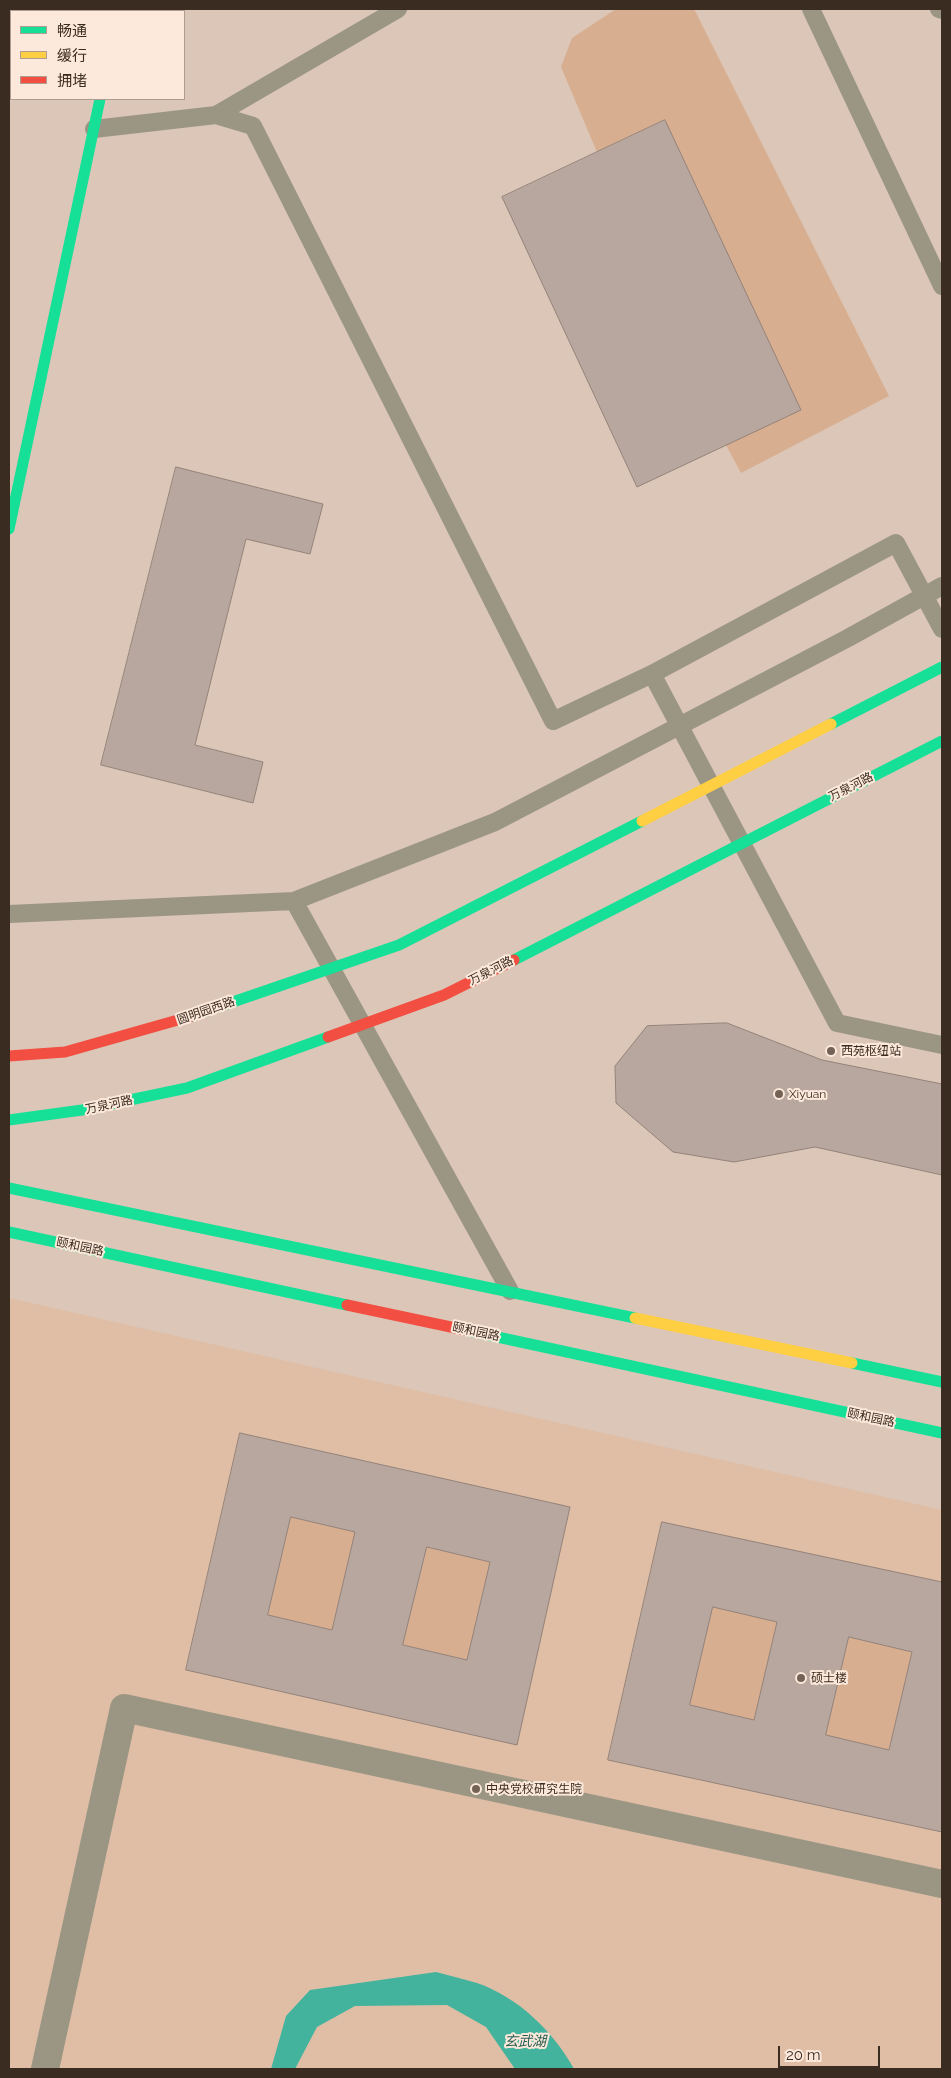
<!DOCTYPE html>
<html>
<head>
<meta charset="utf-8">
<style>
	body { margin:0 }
	#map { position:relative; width:951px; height:2078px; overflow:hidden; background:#dbc6b7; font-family:Raleway,"Noto Sans SC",sans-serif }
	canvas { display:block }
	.frame { position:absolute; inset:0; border:10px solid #3b2c21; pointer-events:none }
	.legend { position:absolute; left:10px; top:10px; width:175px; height:90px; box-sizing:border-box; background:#fde9db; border:1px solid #af9d91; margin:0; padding:6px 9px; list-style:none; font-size:15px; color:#3b2c21 }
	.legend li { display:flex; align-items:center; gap:10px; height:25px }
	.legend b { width:25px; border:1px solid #af9d91 }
	.scale { position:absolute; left:778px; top:2046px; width:102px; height:22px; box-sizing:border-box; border:2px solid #3b2c21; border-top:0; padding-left:6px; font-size:15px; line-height:18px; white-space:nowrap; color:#3b2c21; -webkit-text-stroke:4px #fde9db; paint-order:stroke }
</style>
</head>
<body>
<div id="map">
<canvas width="951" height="2078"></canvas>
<div class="frame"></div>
<ul class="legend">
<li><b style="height:6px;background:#16e098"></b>畅通</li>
<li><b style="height:6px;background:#ffcf43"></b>缓行</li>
<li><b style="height:6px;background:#f24e42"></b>拥堵</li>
</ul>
<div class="scale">20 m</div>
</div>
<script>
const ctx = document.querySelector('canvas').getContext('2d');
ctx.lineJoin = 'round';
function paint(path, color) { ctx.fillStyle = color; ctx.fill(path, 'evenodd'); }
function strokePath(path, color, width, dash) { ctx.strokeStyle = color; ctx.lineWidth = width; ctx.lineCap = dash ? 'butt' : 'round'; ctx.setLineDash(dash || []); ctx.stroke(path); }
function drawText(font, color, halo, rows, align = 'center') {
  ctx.font = font + ' Raleway,"Noto Sans SC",sans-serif'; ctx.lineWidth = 4; ctx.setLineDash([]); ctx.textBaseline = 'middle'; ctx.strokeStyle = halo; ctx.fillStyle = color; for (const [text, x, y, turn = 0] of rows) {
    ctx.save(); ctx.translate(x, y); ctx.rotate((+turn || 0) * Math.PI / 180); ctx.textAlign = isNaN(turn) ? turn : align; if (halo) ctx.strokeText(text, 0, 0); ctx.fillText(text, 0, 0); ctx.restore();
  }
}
const built = new Path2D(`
	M 9,1298 L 942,1510 L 942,2069 L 9,2069 Z`);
const green = new Path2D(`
	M 616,9 L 694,9 L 889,396 L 741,473 L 726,445 L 665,120 L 597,152 L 561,67 L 572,38 Z
	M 291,1517 L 355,1532 L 332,1630 L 268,1615 Z
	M 427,1547 L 490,1562 L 467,1660 L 403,1645 Z
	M 713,1607 L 777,1622 L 754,1720 L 690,1705 Z
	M 849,1637 L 912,1652 L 889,1750 L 826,1735 Z`);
const water = new Path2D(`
	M 436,1972 C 450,1976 464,1979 477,1983 C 518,1997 554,2032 574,2069 L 515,2069 L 486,2027 L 447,2005 L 355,2006 L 317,2027 L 295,2069 L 271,2069 L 286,2016 L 310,1990 Z`);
const building = new Path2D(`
	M 665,120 L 801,410 L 637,487 L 502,197 Z
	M 176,467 L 323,504 L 310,554 L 246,539 L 195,745 L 263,762 L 253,803 L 101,765 Z
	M 727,1023 L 822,1060 L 942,1084 L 942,1175 L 815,1147 L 734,1162 L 673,1152 L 616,1103 L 615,1066 L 647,1026 Z
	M 240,1433 L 570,1507 L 517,1745 L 186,1670 ZM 291,1517 L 355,1532 L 332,1630 L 268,1615 ZM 427,1547 L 490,1562 L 467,1660 L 403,1645 Z
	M 662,1522 L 942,1582 L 942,1832 L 608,1760 ZM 713,1607 L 777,1622 L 754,1720 L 690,1705 ZM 849,1637 L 912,1652 L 889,1750 L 826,1735 Z`);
const lane = new Path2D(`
	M 811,9 L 942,286
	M 939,9 L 942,10
	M 216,115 L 398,9
	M 94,129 L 216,115 L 253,126 L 553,721 L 652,674 L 896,543 L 942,629
	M 652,674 L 837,1023 L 942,1045
	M 294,901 L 510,1291
	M 9,914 L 294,901 L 495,822 L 848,638 L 942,586`);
const street = new Path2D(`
	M 45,2069 L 124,1708 L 942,1884`);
const fast = new Path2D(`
	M 120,11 L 121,9
	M 9,529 L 100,99
	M 9,1188 L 635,1318
	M 9,1232 L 347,1305
	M 465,1330 L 942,1433
	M 852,1363 L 942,1382`);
const slow = new Path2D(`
	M 635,1318 L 852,1363`);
const jam = new Path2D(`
	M 347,1305 L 465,1330`);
const fastBridge = new Path2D(`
	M 831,724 L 942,667
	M 514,960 L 942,741
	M 192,1016 L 399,945 L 642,821
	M 9,1120 L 82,1110 L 187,1088 L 328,1037`);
const slowBridge = new Path2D(`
	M 642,821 L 831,724`);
const jamBridge = new Path2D(`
	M 328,1037 L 444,995 L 514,960
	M 9,1056 L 65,1052 L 192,1016`);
const markers = [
	[831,1051,5,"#736256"],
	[779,1094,5,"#736256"],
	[801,1678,5,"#736256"],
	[476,1789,5,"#736256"]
];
const streetNames = [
	["万泉河路",851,787,-27],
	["万泉河路",491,971,-27],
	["圆明园西路",206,1011,-19],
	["万泉河路",109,1105,-12],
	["颐和园路",80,1247,12],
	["颐和园路",476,1332,12],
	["颐和园路",871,1418,12]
];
const poiNames = [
	["西苑枢纽站",841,1051],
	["Xiyuan",789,1094],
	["硕士楼",811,1678],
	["中央党校研究生院",486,1789]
];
const waterNames = [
	["玄武湖",525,2042]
];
paint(built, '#dfbea5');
paint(green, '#d8ae90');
paint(water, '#44b39e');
paint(building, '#b8a79e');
strokePath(building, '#94837a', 1);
strokePath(lane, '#9b9684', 18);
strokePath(street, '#9b9684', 28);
strokePath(fast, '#16e098', 11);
strokePath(slow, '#ffcf43', 11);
strokePath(jam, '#f24e42', 11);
strokePath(fastBridge, '#16e098', 11);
strokePath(slowBridge, '#ffcf43', 11);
strokePath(jamBridge, '#f24e42', 11);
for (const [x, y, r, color] of markers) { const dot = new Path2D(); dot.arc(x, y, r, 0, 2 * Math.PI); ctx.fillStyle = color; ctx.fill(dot); strokePath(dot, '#fde9db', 2); }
drawText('12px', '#3b2c21', '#fde9db', streetNames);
drawText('12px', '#3b2c21', '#fde9db', poiNames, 'left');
drawText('italic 14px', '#265d52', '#fde9db', waterNames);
</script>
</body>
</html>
